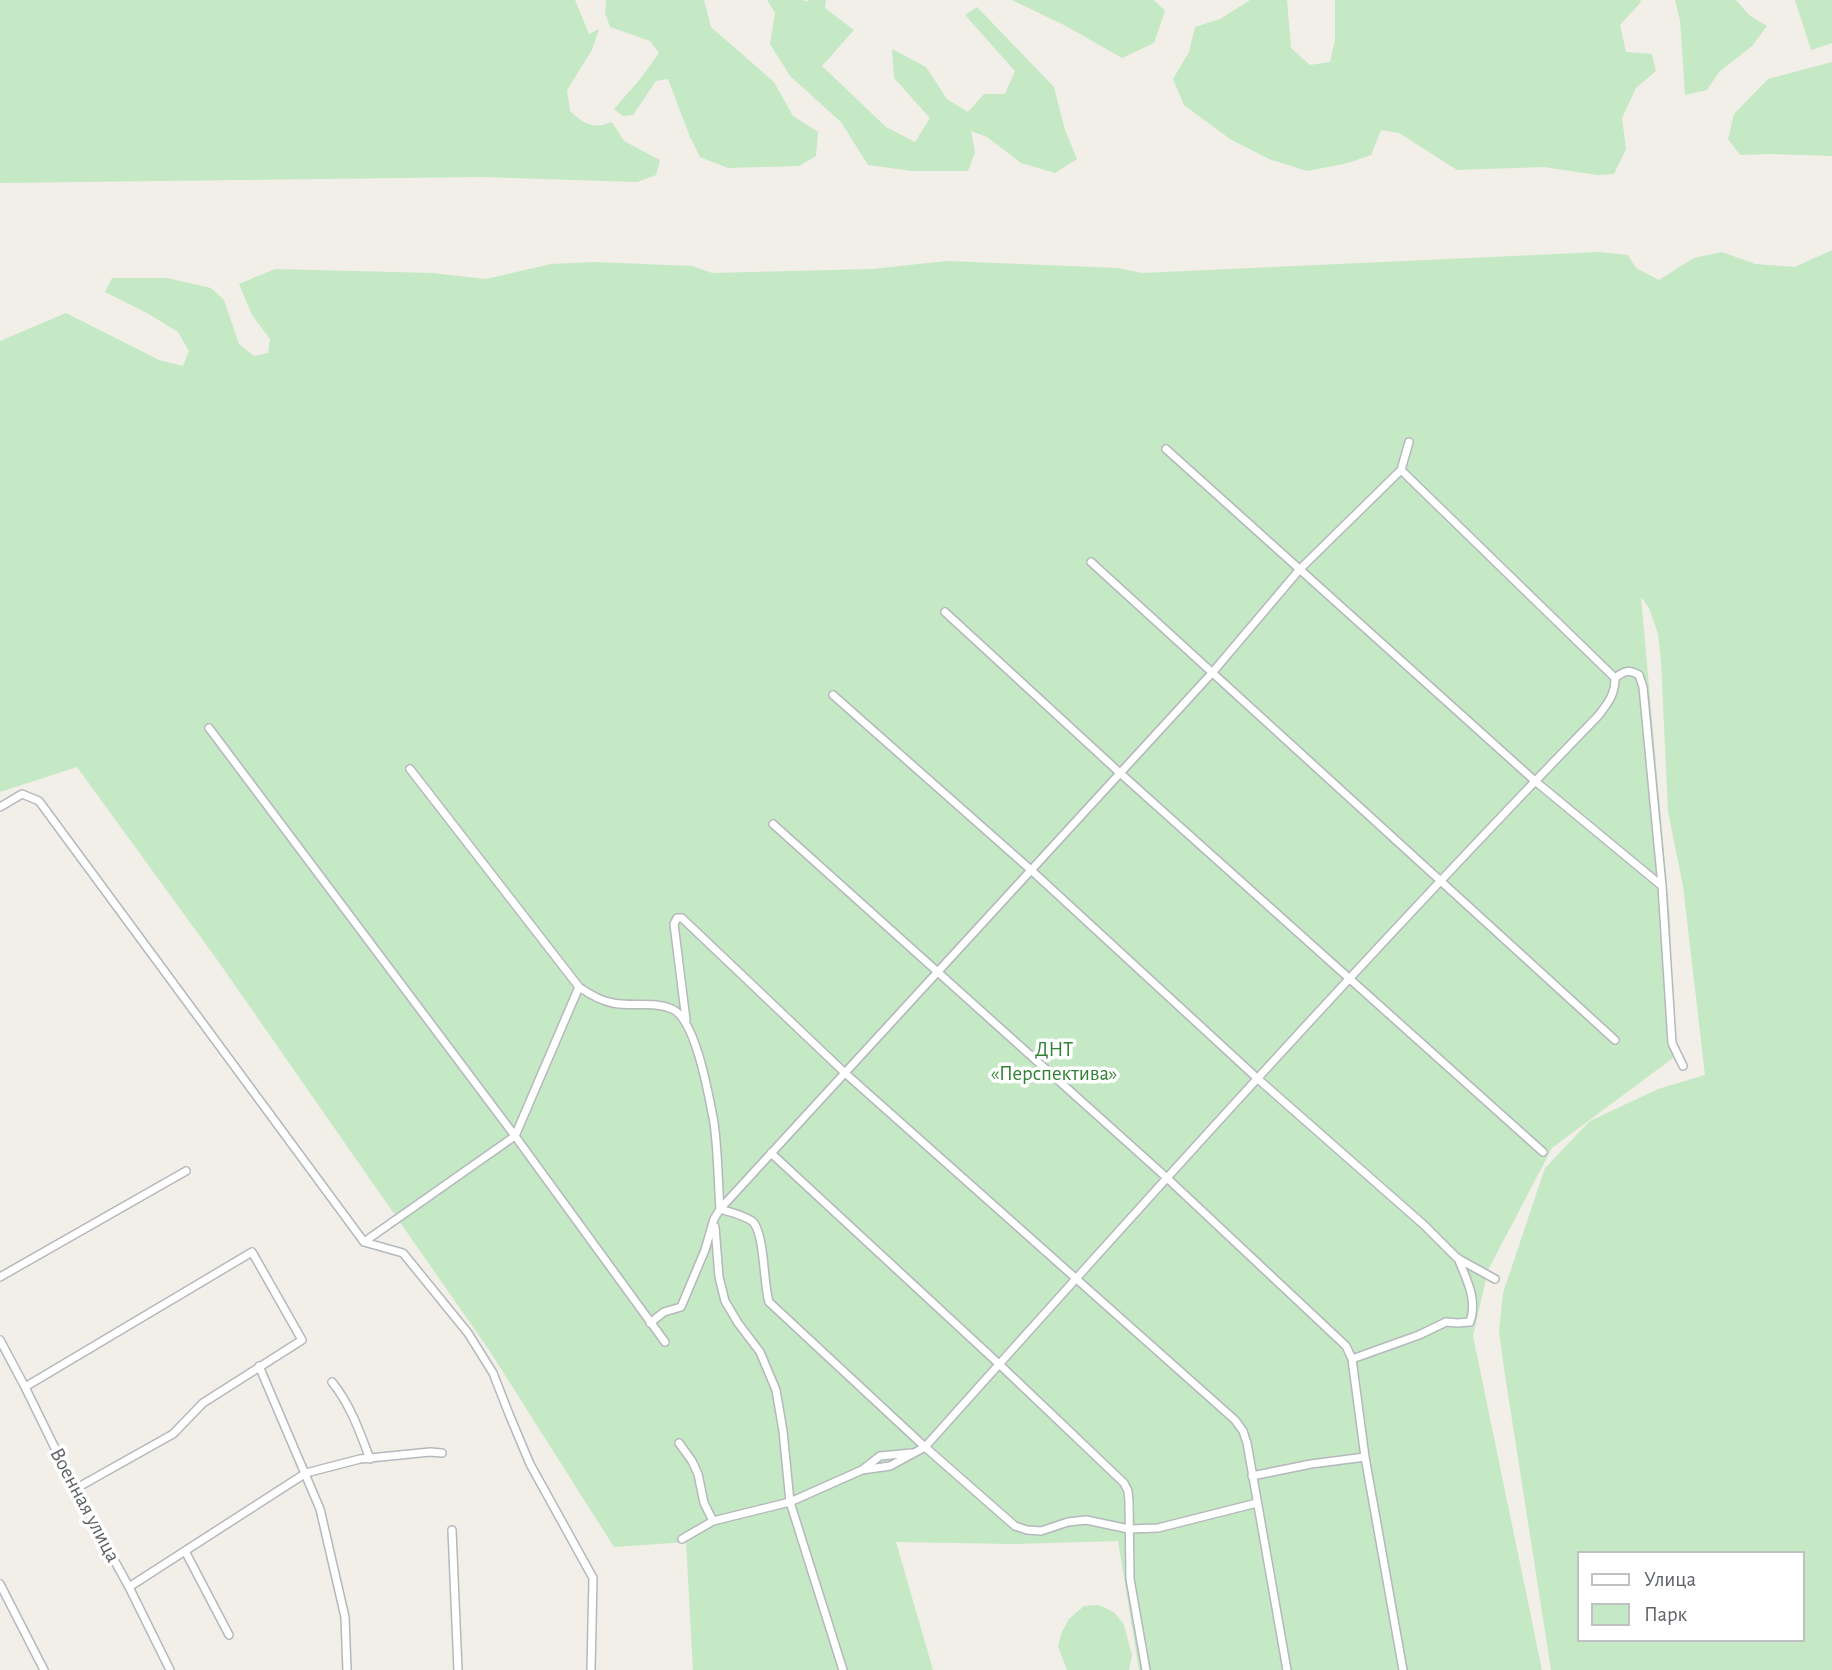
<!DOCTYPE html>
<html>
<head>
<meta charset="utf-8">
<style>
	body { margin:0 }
	#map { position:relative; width:1832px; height:1670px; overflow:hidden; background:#f1efe8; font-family:"Alegreya Sans",sans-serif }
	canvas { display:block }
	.legend { position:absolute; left:1577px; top:1551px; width:228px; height:91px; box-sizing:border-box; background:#fff; border:2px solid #bfc1c3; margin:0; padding:9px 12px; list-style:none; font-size:21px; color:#5f6368 }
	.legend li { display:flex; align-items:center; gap:14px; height:35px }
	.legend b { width:35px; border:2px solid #bfc1c3 }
</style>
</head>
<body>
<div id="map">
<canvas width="1832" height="1670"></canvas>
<ul class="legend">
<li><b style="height:9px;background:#fff"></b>Улица</li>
<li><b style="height:19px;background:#c5e8c5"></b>Парк</li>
</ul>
</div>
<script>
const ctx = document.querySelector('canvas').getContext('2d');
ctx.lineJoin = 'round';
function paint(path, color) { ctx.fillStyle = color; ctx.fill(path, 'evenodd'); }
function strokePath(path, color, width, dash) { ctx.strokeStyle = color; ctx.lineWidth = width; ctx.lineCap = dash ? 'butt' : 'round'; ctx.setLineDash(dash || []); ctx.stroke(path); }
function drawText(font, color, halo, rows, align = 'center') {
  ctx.font = font + ' "Alegreya Sans",sans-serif'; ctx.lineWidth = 7; ctx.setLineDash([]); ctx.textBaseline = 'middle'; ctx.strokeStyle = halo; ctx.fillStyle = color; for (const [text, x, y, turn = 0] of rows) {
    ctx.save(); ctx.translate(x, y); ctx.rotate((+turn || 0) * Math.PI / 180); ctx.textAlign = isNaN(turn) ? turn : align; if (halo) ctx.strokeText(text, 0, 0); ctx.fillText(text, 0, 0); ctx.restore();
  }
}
const green = new Path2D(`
	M 0,0 L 575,0 L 589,34 L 599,29 L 592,50 L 567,90 L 570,111 C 584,124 593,130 612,122 L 624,141 L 660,160 L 656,175 L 637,182 L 481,177 L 0,183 Z
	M 606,0 L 704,0 L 711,27 L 774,82 L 793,116 L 818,132 L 816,156 L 799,166 L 728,168 L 700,157 L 690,137 L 668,79 L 656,81 L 633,115 L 623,116 L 614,109 L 641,78 L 659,53 L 650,41 L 610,27 L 605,13 Z
	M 767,0 L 803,0 L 807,2 L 808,0 L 826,0 L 825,8 L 854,30 L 822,66 L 886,127 L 915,142 L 930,118 L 894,78 L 892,49 L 926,67 L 947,99 L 968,112 L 984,94 L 1005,94 L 1015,71 L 965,15 L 977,7 L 1054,87 L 1065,130 L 1077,159 L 1055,173 L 1021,163 L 987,137 L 971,131 L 975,152 L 968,171 L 912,171 L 868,165 L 841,122 L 790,76 L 770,44 L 775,13 Z
	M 1012,0 L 1154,0 L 1165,11 L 1154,43 L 1122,58 L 1066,26 Z
	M 1250,0 L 1287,0 L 1291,48 L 1310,65 L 1330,62 L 1335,40 L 1335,0 L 1640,0 L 1641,2 L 1620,25 L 1626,52 L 1652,54 L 1656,71 L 1636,88 L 1622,118 L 1626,149 L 1614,174 L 1597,175 L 1544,167 L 1457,170 L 1399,133 L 1381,130 L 1371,155 L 1348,163 L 1307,171 L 1269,159 L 1230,139 L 1184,105 L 1173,79 L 1189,52 L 1195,27 L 1220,19 Z
	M 1675,0 L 1736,0 L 1749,15 L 1767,26 L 1752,46 L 1719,72 L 1707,90 L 1685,95 L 1680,20 Z
	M 1832,0 L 1832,43 L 1811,50 L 1795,0 Z
	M 1832,62 L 1832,156 L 1771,154 L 1740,155 L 1728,139 L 1734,114 L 1768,79 Z
	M 1832,250 L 1832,1670 L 1551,1670 L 1503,1362 L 1499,1331 L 1503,1293 L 1545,1168 L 1590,1121 L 1658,1089 L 1705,1075 L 1683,886 L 1668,812 L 1661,661 L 1658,634 L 1649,608 L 1641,597 L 1670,919 L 1673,1058 L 1552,1148 L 1488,1270 L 1473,1336 L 1542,1670 L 1139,1670 L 1118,1541 L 1014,1544 L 896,1542 L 933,1670 L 693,1670 L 686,1542 L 614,1547 L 489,1350 L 218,961 L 77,767 L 0,792 L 0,341 L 66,313 L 159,360 L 183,366 L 189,351 L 178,332 L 147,313 L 105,292 L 112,278 L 167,278 L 211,288 L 224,300 L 239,344 L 254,356 L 268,353 L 270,339 L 252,315 L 239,284 L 275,269 L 432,273 L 486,279 L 551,264 L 595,262 L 692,266 L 712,273 L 872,269 L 947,261 L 1118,268 L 1142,273 L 1600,252 L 1628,255 L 1636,268 L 1659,280 L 1694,258 L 1722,252 L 1755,264 L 1795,267 ZM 1578,1553 L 1802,1553 L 1802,1640 L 1578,1640 Z
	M 1098,1605 L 1114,1612 L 1124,1625 L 1132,1655 L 1129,1670 L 1067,1670 L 1058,1646 L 1062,1632 L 1069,1619 L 1084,1606 Z`);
const minor = new Path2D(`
	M 1166,449 L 1535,781 L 1662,886
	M 1091,562 L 1615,1040
	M 945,612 L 1120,773 L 1543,1152
	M 1615,678 C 1624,671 1629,669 1639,675 L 1643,687 L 1662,886 L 1672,1043 L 1683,1066
	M 833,695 L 1031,870 L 1258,1079 L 1424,1225 L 1457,1258 L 1495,1279
	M 209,728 L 515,1136 L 665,1342
	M 410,769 L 579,987 C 589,994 602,1001 613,1003 C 633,1007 654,1001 672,1009 C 696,1019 709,1097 714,1123 C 718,1151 718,1181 720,1209 C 730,1212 743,1215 752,1221 C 765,1232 763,1283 769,1302 L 925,1447 L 1015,1526 L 1027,1530 L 1041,1531 L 1068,1522 L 1086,1520 L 1129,1529 L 1158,1528 L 1257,1503
	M 0,807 L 22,794 L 39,801 L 364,1242 L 403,1253 L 468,1333 L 493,1373 L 509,1414 L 530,1464 L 593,1578 L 591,1670
	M 773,824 L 1167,1178 L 1346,1346 L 1352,1359 L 1365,1457 L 1403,1670
	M 686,1020 L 674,924 L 677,918 L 682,918 L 845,1073 L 1235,1420 L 1243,1431 L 1247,1443 L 1287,1670
	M 771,1153 L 999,1364 L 1124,1483 L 1128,1491 L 1129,1502 L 1130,1579 L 1146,1670
	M 715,1227 L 719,1277 L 725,1301 L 738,1323 L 760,1352 L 776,1390 L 783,1431 L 790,1502 L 843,1670
	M 364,1242 L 515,1136 L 579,987
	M 0,1277 L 186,1171
	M 650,1323 L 664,1312 L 681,1307 L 705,1250 L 714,1219 L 720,1209 L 1212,673 L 1300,569 L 1401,470 L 1409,442
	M 0,1340 L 25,1387 L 75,1489 L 129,1587 L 170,1670
	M 1352,1359 L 1419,1335 L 1446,1322 L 1458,1323 L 1470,1322 C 1478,1299 1466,1279 1458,1258
	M 259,1366 L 320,1509 L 345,1617 L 347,1670
	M 332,1382 C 350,1404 360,1432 370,1459
	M 25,1387 L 252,1252 L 302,1340 L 203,1403 L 173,1434 L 75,1489
	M 679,1443 L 692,1461 L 698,1474 L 704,1503 L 713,1521
	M 862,1470 L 890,1466 L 925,1447 C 1146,1200 1367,954 1598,716 C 1608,703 1615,695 1615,678 L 1401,470
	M 1252,1476 L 1311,1464 L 1365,1457
	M 452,1530 L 458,1670
	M 682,1539 L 713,1521 L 790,1502 L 862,1470 L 880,1456 L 912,1453
	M 185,1551 L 229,1635
	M 0,1584 L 44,1670
	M 129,1587 L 306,1473 L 360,1459 L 430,1452 L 442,1453`);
const parkNames = [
	["ДНТ",1054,1050],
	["«Перспектива»",1054,1074]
];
const streetNames = [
	["Военная улица",85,1505,62]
];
paint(green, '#c5e8c5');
strokePath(minor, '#b5b8bc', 10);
strokePath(minor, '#fff', 7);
drawText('21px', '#348238', '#fff', parkNames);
drawText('21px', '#5f6368', '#fff', streetNames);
</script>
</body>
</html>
